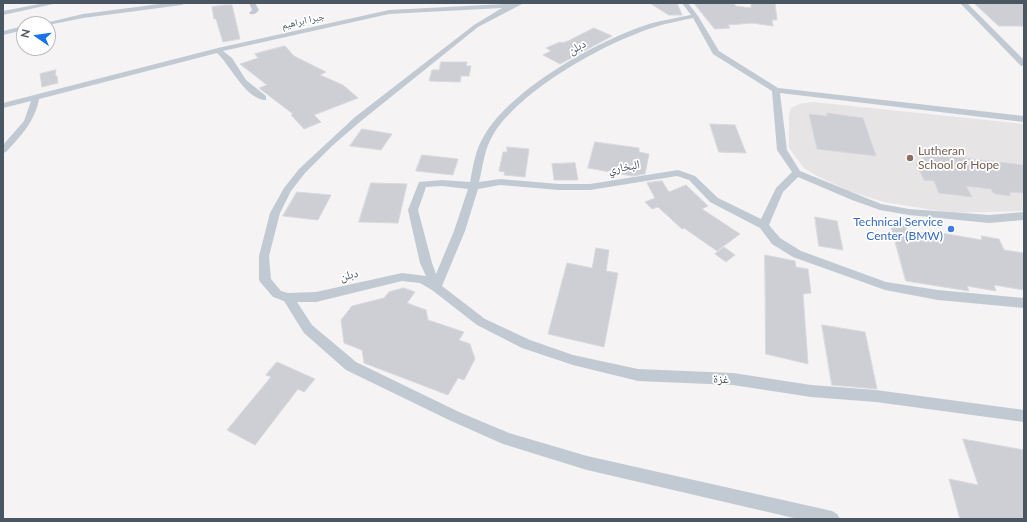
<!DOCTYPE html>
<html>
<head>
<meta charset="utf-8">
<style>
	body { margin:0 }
	#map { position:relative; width:1027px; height:522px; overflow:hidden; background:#f5f3f3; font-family:Lato,sans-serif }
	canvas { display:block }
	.frame { position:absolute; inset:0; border:4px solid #4a5661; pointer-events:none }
	.north { position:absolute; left:16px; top:16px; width:40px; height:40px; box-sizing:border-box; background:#fff; border:1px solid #b7bbc0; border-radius:50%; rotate:283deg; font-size:11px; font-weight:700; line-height:16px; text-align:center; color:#4a5661 }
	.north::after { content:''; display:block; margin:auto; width:14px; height:18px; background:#1a73e8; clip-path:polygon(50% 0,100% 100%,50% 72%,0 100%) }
</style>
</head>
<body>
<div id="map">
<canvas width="1027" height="522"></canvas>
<div class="frame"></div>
<div class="north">N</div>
</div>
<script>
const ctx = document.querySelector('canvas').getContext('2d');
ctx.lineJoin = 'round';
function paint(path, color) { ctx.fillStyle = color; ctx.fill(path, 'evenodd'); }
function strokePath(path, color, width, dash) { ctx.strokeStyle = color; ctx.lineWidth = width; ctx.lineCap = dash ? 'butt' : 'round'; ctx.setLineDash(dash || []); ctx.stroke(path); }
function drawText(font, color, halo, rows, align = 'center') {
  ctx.font = font + ' Lato,"Noto Naskh Arabic",sans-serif'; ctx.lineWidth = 3.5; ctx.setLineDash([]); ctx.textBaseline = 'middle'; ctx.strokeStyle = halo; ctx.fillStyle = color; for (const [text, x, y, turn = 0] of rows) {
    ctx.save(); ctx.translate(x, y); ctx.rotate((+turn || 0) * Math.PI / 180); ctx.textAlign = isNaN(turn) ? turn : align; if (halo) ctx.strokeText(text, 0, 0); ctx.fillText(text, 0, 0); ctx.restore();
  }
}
const education = new Path2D(`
	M 813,102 L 1024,124 L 1024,211 L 952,213 L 884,202 L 849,191 L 815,175 L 804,168 L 789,148 L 789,115 L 791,108 L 799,104 Z`);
const building = new Path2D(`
	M 650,3 L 677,3 L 682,15 L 669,15 Z
	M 694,3 L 733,3 L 736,6 L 751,8 L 751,3 L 775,3 L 777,20 L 772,20 L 773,26 L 752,23 L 728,25 L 730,28 L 715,29 Z
	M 974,3 L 1024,3 L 1024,26 L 999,26 Z
	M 224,5 L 232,5 L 240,39 L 223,42 L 216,19 L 214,19 L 212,7 Z
	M 594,28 L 612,36 L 560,64 L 543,55 L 551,51 L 546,48 L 560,42 L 562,43 L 568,41 Z
	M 285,46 L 294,56 L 326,72 L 320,75 L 343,85 L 358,98 L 314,115 L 321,122 L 304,129 L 291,115 L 293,114 L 259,88 L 267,85 L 240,64 L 258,58 L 255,54 Z
	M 441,62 L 467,62 L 466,66 L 471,66 L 469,76 L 461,76 L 460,82 L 429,81 L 432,70 L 439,70 Z
	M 56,70 L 55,75 L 57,76 L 58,83 L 42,87 L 40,74 Z
	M 827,113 L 863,118 L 876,156 L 817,149 L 809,114 L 827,116 Z
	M 710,124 L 735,125 L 746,153 L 719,152 Z
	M 362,129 L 392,134 L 381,150 L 350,146 Z
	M 595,142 L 639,148 L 639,152 L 649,154 L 645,174 L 632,176 L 588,168 Z
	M 507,147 L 529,149 L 525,177 L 504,175 L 505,172 L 499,171 L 503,152 L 507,152 Z
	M 921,153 L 1024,165 L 1024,193 L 1010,192 L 1010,196 L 997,194 L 993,193 L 991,189 L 966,186 L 972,197 L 939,193 L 934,181 L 924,180 L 916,164 L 926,165 Z
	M 422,155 L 458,159 L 453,175 L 416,171 Z
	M 575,163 L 578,180 L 554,180 L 552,164 Z
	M 662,181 L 669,192 L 686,185 L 708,206 L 702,209 L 740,234 L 717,251 L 684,228 L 682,229 L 658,207 L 652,209 L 645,202 L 655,198 L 647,183 Z
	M 371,183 L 407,184 L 398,223 L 359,222 Z
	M 297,192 L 331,195 L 318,220 L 283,216 Z
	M 815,217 L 837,221 L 843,250 L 819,246 Z
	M 890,222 L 905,225 L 907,230 L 930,234 L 929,231 L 982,240 L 981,236 L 999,239 L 1004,250 L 1024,253 L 1024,290 L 994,285 L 996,291 L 967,286 L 969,291 L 906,281 Z
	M 724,247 L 735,255 L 726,262 L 715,254 Z
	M 596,248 L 609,250 L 606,271 L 618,273 L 604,347 L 548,334 L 567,263 L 592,268 Z
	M 765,255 L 795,261 L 796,267 L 808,269 L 811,293 L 803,294 L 808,364 L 766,354 Z
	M 404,288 L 415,292 L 407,303 L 426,310 L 428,320 L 464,332 L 459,340 L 470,344 L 475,359 L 464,380 L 458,378 L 448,395 L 364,363 L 362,350 L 344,343 L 341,320 L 352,306 L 384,298 L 389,292 Z
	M 822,325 L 865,332 L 877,389 L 832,385 Z
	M 277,362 L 315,379 L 304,392 L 298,389 L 255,445 L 227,430 L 271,377 L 266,375 Z
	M 963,439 L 1024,450 L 1024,519 L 960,519 L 949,479 L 978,485 Z`);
const minor = new Path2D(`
	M 45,3 L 58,3 L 3,15 L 3,11 Z
	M 167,3 L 185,3 L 182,5 L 83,18 L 48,25 L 41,24 L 83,14 Z
	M 249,3 L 255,3 L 259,10 C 257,13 254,15 250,14 L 249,13 L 252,10 Z
	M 524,3 L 478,27 L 361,121 L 332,146 L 305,173 L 291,191 L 280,213 L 269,256 L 271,279 L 281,291 L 288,293 L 316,292 L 402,273 L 426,276 L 420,263 L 408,210 L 419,182 L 442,180 L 470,182 C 473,167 475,150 484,136 C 512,88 597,41 649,24 C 663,20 677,18 691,15 L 682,3 L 688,3 L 698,16 L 719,51 L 778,88 L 1024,116 L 1024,122 L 780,93 L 787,150 L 800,171 L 881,204 L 909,209 L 989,215 L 1024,212 L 1024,220 L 989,223 L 909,215 L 880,210 L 852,200 L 798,177 L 783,192 L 769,225 L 780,238 L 801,251 L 886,282 L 938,290 L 1024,298 L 1024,308 L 938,300 L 885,290 L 793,257 L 772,244 L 760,228 L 710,202 L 689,180 L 677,176 L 590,190 L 559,190 L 500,185 L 478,189 L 465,231 L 442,286 L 485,319 L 530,340 L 573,355 L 638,369 L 733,373 L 811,385 L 876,390 L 1024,410 L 1024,422 L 876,402 L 811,397 L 733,385 L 638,381 L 573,365 L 522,348 L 477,325 L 432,290 L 420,283 L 402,281 L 316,302 L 297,302 L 312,325 L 356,362 L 459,412 L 509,433 L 587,456 L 832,511 L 837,514 L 840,519 L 798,519 L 587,470 L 503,444 L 449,420 L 346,370 L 304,333 L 284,301 L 273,297 L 261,283 L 259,280 L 259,256 L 270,213 L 284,188 L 299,169 L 355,117 L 474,25 L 502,8 L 389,14 L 223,51 L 232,58 L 246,80 L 266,96 L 266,100 L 263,100 C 243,95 231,66 217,53 L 39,99 C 35,121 21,136 6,152 L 3,153 L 3,145 L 24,121 L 31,101 L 3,108 L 3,103 L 218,48 L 389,10 ZM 693,18 L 713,54 L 772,91 L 777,150 L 792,172 L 776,188 L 761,219 L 718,198 L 695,176 L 678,170 L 590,184 L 559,184 L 500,179 L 479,182 C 483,167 484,149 493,135 C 520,90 604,43 655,27 C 667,23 680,21 693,18 ZM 442,186 L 468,189 L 454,231 L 436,274 L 432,263 L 418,210 L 426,187 Z
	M 960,3 L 967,3 L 1024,60 L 1024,66 L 1021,66 Z
	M 24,26 L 24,30 L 3,35 L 3,31 Z`);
const markers = [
	[910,158,4,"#8d6e63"],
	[951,229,4,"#3f7fe0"]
];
const farStreetnames = [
	["جبرا ابراهيم",303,21,-13]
];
const streetNames = [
	["دبلن",577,47,-29],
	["البخاري",624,167,-10],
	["دبلن",349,275,-14],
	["غزة",721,379,3]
];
const educationNames = [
	["Lutheran",918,151],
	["School of Hope",918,165]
];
const shopNames = [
	["Technical Service",943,222],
	["Center (BMW)",943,236]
];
paint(education, '#e6e4e5');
paint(building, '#cdcfd5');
strokePath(building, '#d7d9de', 1);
paint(minor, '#c1cad2');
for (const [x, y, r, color] of markers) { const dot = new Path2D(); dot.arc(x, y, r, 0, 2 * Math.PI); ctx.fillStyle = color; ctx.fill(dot); strokePath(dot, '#fff', 1.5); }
drawText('10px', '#4a5661', '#fff', farStreetnames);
drawText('12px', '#4a5661', '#fff', streetNames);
drawText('12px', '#785e54', '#fff', educationNames, 'left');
drawText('12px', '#366cbe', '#fff', shopNames, 'right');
</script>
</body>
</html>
